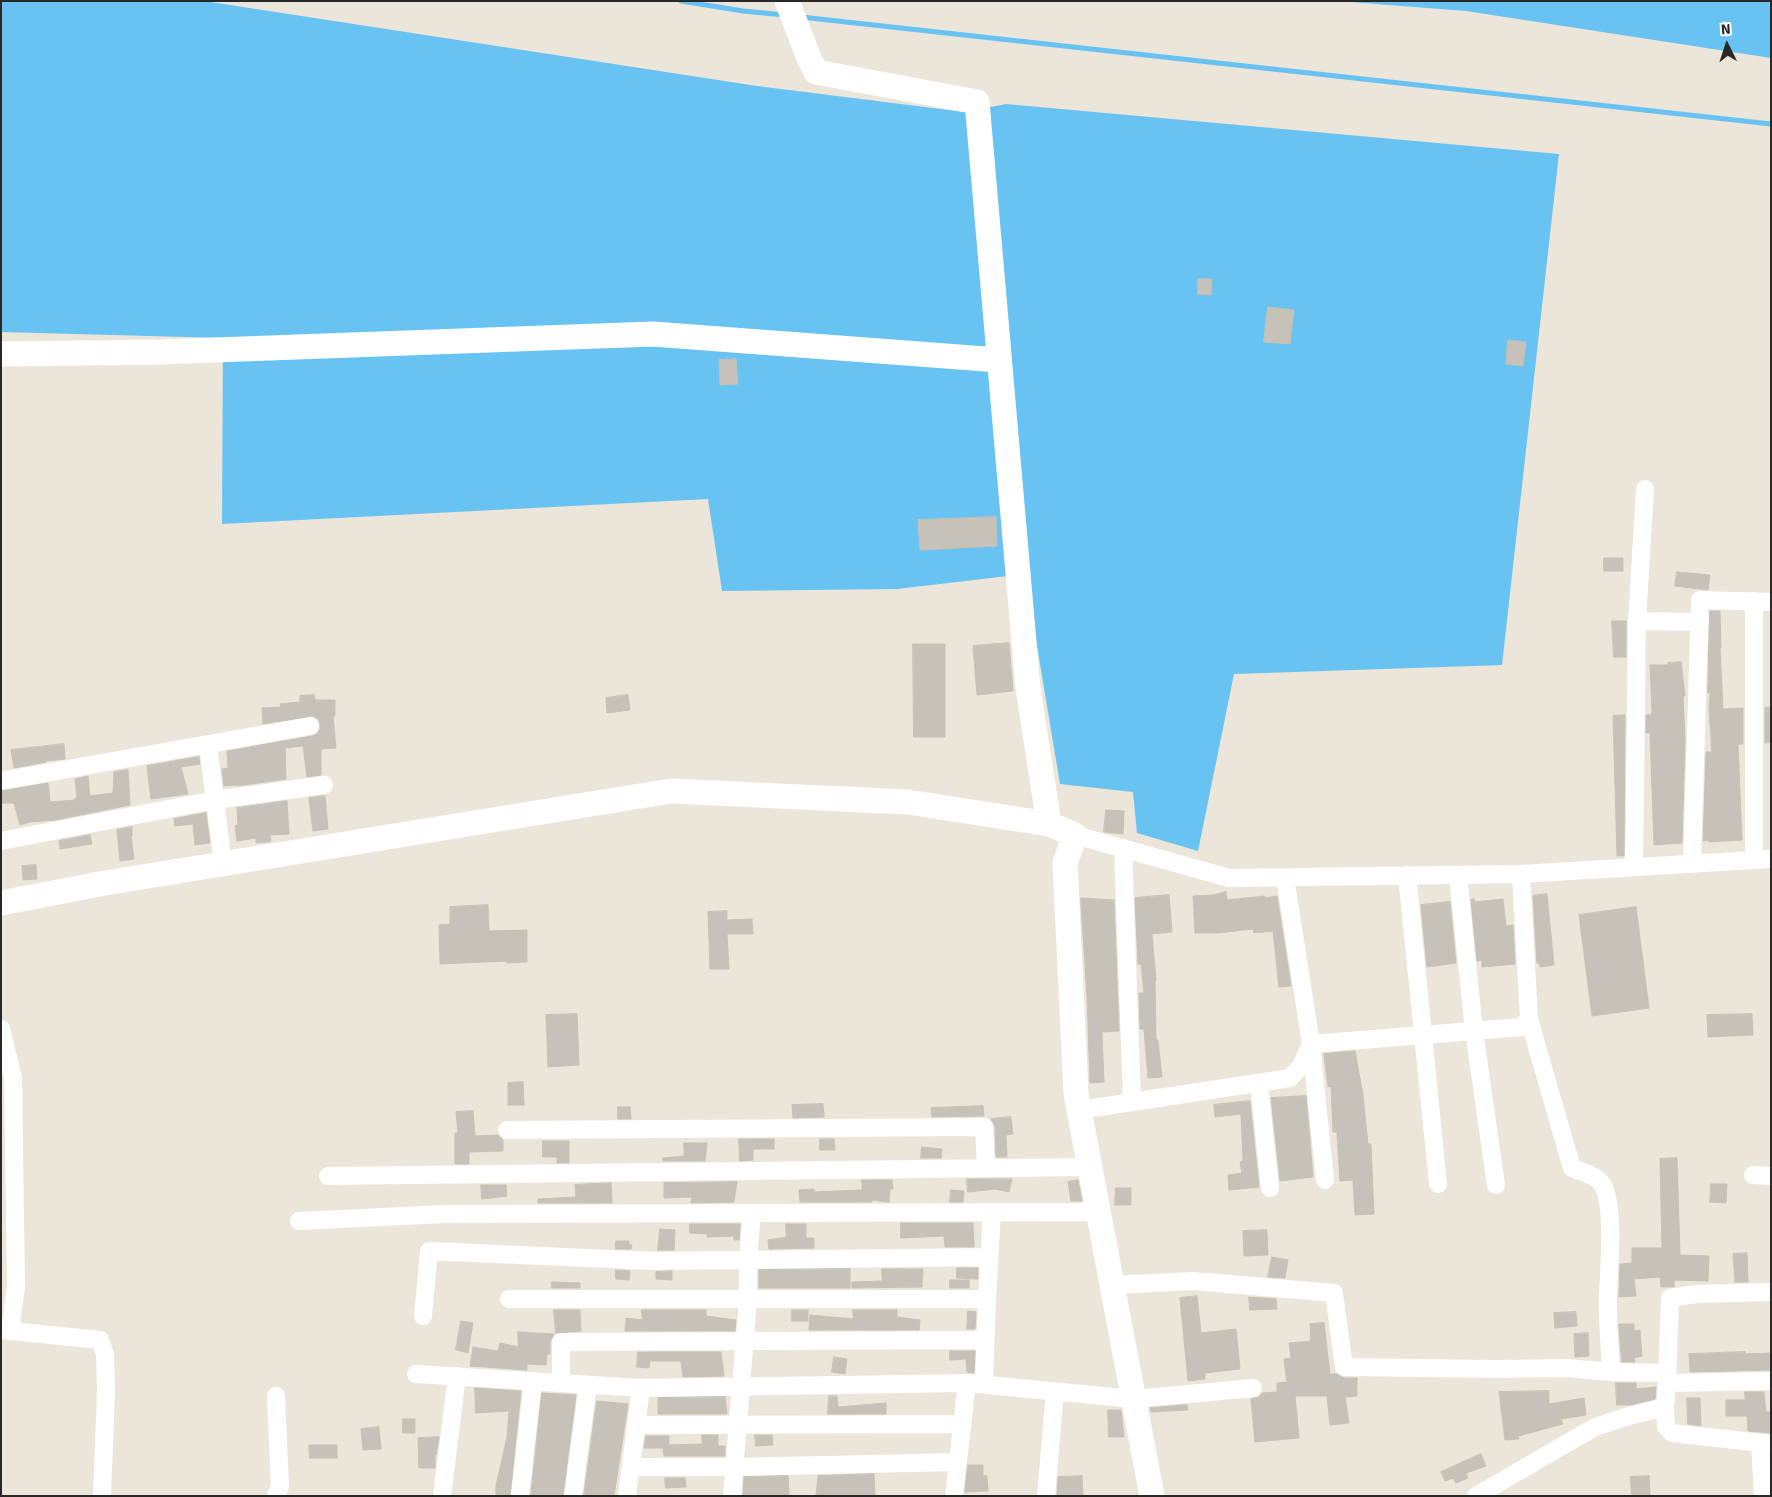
<!DOCTYPE html>
<html>
<head>
<meta charset="utf-8">
<style>
	body { margin:0 }
	#map { position:relative; width:1772px; height:1497px; overflow:hidden; background:#ece5d9; font-family:Signika,sans-serif }
	canvas { display:block }
	.frame { position:absolute; inset:0; border:2px solid #282828; pointer-events:none }
	.north { position:absolute; left:1702px; top:20px; width:50px; height:50px; -webkit-text-stroke:4px #fff; paint-order:stroke; rotate:356deg; font-size:14px; font-weight:700; line-height:20px; text-align:center; color:#282828 }
	.north::after { content:''; display:block; margin:auto; width:18px; height:22px; background:#282828; clip-path:polygon(50% 0,100% 100%,50% 72%,0 100%) }
</style>
</head>
<body>
<div id="map">
<canvas width="1772" height="1497"></canvas>
<div class="frame"></div>
<div class="north">N</div>
</div>
<script>
const ctx = document.querySelector('canvas').getContext('2d');
ctx.lineJoin = 'round';
function paint(path, color) { ctx.fillStyle = color; ctx.fill(path, 'evenodd'); }
function strokePath(path, color, width, dash) { ctx.strokeStyle = color; ctx.lineWidth = width; ctx.lineCap = dash ? 'butt' : 'round'; ctx.setLineDash(dash || []); ctx.stroke(path); }
const water = new Path2D(`
	M 1,1 L 204,1 L 757,86 L 965,112 L 1006,104 L 1559,154 L 1502,665 L 1234,674 L 1198,851 L 1137,833 L 1133,792 L 1060,784 L 1025,574 L 897,589 L 722,591 L 708,499 L 222,524 L 223,338 L 1,332 Z
	M 1338,1 L 1771,1 L 1771,58 L 1466,11 Z`);
const stream = new Path2D(`
	M 681,1 L 743,11 L 785,15
	M 801,17 L 1771,124`);
const building = new Path2D(`
	M 1198,279 L 1212,279 L 1211,295 L 1198,294 Z
	M 1268,307 L 1294,310 L 1290,344 L 1264,342 Z
	M 1508,340 L 1526,342 L 1523,366 L 1506,364 Z
	M 736,359 L 738,384 L 720,385 L 719,360 Z
	M 996,517 L 997,546 L 920,550 L 918,520 Z
	M 1604,558 L 1623,558 L 1623,571 L 1604,571 Z
	M 1677,572 L 1710,575 L 1708,590 L 1675,586 Z
	M 1710,611 L 1720,611 L 1721,648 L 1720,648 L 1723,709 L 1743,708 L 1743,744 L 1738,744 L 1742,840 L 1709,842 L 1709,840 L 1703,841 L 1706,752 L 1712,752 L 1709,708 L 1710,693 L 1708,693 Z
	M 1612,621 L 1626,621 L 1626,657 L 1614,657 Z
	M 1009,643 L 1013,691 L 977,695 L 973,646 Z
	M 913,644 L 945,644 L 945,737 L 914,737 Z
	M 1681,662 L 1685,696 L 1683,696 L 1685,738 L 1682,843 L 1654,845 L 1650,733 L 1646,733 L 1646,715 L 1651,715 L 1652,712 L 1650,665 L 1668,665 L 1668,663 Z
	M 314,695 L 315,700 L 335,700 L 335,716 L 333,716 L 336,748 L 321,749 L 321,775 L 307,777 L 303,746 L 285,748 L 286,779 L 237,786 L 237,785 L 224,786 L 222,769 L 228,768 L 227,751 L 312,736 L 317,734 L 320,729 L 320,724 L 318,719 L 313,716 L 263,724 L 262,708 L 281,707 L 280,704 L 300,702 L 300,696 Z
	M 628,695 L 630,710 L 607,713 L 606,698 Z
	M 1771,707 L 1771,742 L 1765,743 L 1765,708 Z
	M 1625,715 L 1624,856 L 1617,856 L 1613,716 Z
	M 64,744 L 65,759 L 46,761 L 46,762 L 14,768 L 11,750 Z
	M 199,757 L 200,764 L 181,767 L 188,794 L 151,799 L 147,766 Z
	M 128,770 L 130,805 L 55,820 L 30,822 L 20,825 L 14,803 L 1,803 L 1,791 L 48,783 L 50,802 L 75,800 L 75,798 L 77,797 L 75,779 L 88,776 L 90,796 L 113,793 L 114,772 Z
	M 325,796 L 328,829 L 313,831 L 309,798 Z
	M 287,801 L 289,834 L 270,835 L 271,841 L 266,842 L 256,843 L 256,838 L 237,841 L 235,826 L 238,825 L 237,808 Z
	M 1106,810 L 1124,811 L 1123,834 L 1104,832 Z
	M 206,813 L 210,843 L 195,845 L 193,824 L 175,826 L 174,819 Z
	M 132,827 L 132,836 L 131,836 L 134,859 L 120,861 L 117,830 Z
	M 90,835 L 92,844 L 60,849 L 59,841 Z
	M 36,865 L 37,879 L 23,880 L 22,866 Z
	M 1226,892 L 1227,900 L 1265,896 L 1265,898 L 1277,896 L 1291,986 L 1279,987 L 1273,931 L 1254,933 L 1253,929 L 1217,933 L 1195,933 L 1193,896 L 1213,895 Z
	M 1547,894 L 1554,965 L 1540,967 L 1539,963 L 1537,963 L 1533,896 Z
	M 1169,895 L 1172,932 L 1152,934 L 1156,980 L 1155,981 L 1156,1040 L 1158,1040 L 1162,1077 L 1148,1078 L 1144,1029 L 1140,1029 L 1139,993 L 1144,993 L 1141,964 L 1138,964 L 1135,898 Z
	M 1081,898 L 1114,900 L 1119,1031 L 1102,1032 L 1104,1082 L 1090,1083 L 1087,996 Z
	M 1474,899 L 1475,902 L 1503,899 L 1506,926 L 1513,925 L 1515,964 L 1482,967 L 1482,960 L 1477,961 L 1471,900 Z
	M 1450,902 L 1456,963 L 1427,967 L 1421,905 Z
	M 488,905 L 489,931 L 527,930 L 527,962 L 507,963 L 507,961 L 440,964 L 439,925 L 450,924 L 450,907 Z
	M 1636,907 L 1649,1008 L 1592,1016 L 1579,915 Z
	M 727,911 L 727,920 L 752,919 L 753,934 L 727,934 L 729,969 L 710,969 L 708,912 Z
	M 577,1014 L 579,1065 L 548,1067 L 546,1015 Z
	M 1752,1014 L 1753,1035 L 1708,1037 L 1707,1015 Z
	M 1355,1051 L 1363,1095 L 1368,1144 L 1371,1144 L 1374,1214 L 1355,1215 L 1353,1180 L 1340,1181 L 1337,1132 L 1333,1132 L 1331,1086 L 1328,1087 L 1324,1054 Z
	M 523,1082 L 524,1105 L 508,1105 L 508,1083 Z
	M 1306,1096 L 1313,1177 L 1280,1181 L 1271,1098 Z
	M 1250,1101 L 1259,1187 L 1229,1190 L 1228,1175 L 1242,1173 L 1240,1162 L 1243,1161 L 1241,1114 L 1215,1117 L 1214,1105 Z
	M 823,1104 L 824,1117 L 793,1118 L 792,1105 Z
	M 983,1106 L 984,1116 L 932,1117 L 931,1108 Z
	M 618,1107 L 630,1107 L 631,1119 L 618,1119 Z
	M 473,1111 L 475,1136 L 498,1135 L 503,1140 L 503,1151 L 469,1152 L 469,1164 L 455,1164 L 455,1133 L 458,1133 L 456,1112 Z
	M 1011,1117 L 1013,1134 L 1006,1135 L 1007,1157 L 996,1157 L 995,1126 L 991,1119 Z
	M 739,1139 L 774,1139 L 774,1149 L 753,1149 L 753,1160 L 740,1161 Z
	M 820,1139 L 834,1139 L 835,1150 L 820,1150 Z
	M 543,1141 L 569,1141 L 569,1163 L 557,1163 L 557,1157 L 543,1157 Z
	M 684,1143 L 707,1143 L 705,1161 L 663,1161 L 663,1158 L 684,1156 Z
	M 922,1147 L 942,1149 L 941,1158 L 921,1158 Z
	M 1677,1158 L 1680,1255 L 1709,1256 L 1708,1281 L 1674,1280 L 1674,1287 L 1661,1287 L 1660,1277 L 1634,1279 L 1636,1296 L 1619,1297 L 1620,1264 L 1632,1263 L 1632,1248 L 1662,1248 L 1660,1159 Z
	M 967,1179 L 1012,1179 L 1009,1192 L 995,1189 L 968,1192 Z
	M 862,1180 L 892,1180 L 893,1189 L 890,1189 L 889,1202 L 872,1200 L 872,1202 L 800,1202 L 799,1190 L 814,1189 L 814,1192 L 862,1190 Z
	M 1078,1180 L 1082,1201 L 1071,1201 L 1068,1182 Z
	M 737,1182 L 734,1202 L 691,1203 L 692,1197 L 664,1198 L 664,1183 Z
	M 611,1183 L 612,1203 L 538,1203 L 538,1199 L 576,1197 L 575,1185 Z
	M 1711,1184 L 1727,1184 L 1726,1203 L 1710,1202 Z
	M 481,1185 L 506,1185 L 507,1196 L 482,1199 Z
	M 1116,1188 L 1131,1188 L 1131,1205 L 1115,1205 Z
	M 951,1190 L 964,1191 L 963,1202 L 950,1202 Z
	M 901,1223 L 973,1223 L 974,1247 L 945,1247 L 944,1236 L 901,1238 Z
	M 690,1224 L 740,1224 L 739,1240 L 734,1240 L 734,1236 L 707,1237 L 707,1234 L 690,1233 Z
	M 786,1224 L 806,1224 L 806,1238 L 814,1238 L 814,1248 L 769,1249 L 768,1240 L 786,1237 Z
	M 660,1229 L 675,1230 L 674,1250 L 658,1250 Z
	M 1267,1230 L 1268,1255 L 1244,1256 L 1243,1231 Z
	M 616,1241 L 629,1241 L 629,1245 L 632,1245 L 631,1249 L 616,1249 Z
	M 1747,1253 L 1748,1282 L 1735,1282 L 1733,1254 Z
	M 1272,1257 L 1288,1260 L 1285,1278 L 1268,1277 Z
	M 957,1268 L 978,1268 L 978,1279 L 957,1278 Z
	M 850,1269 L 850,1288 L 759,1288 L 759,1270 Z
	M 882,1269 L 923,1269 L 922,1287 L 852,1288 L 852,1282 L 882,1281 Z
	M 616,1270 L 630,1271 L 629,1280 L 616,1279 Z
	M 672,1271 L 672,1280 L 656,1279 L 656,1272 Z
	M 950,1280 L 969,1280 L 969,1288 L 950,1288 Z
	M 552,1282 L 580,1283 L 580,1288 L 552,1288 Z
	M 1197,1296 L 1201,1333 L 1236,1329 L 1240,1369 L 1205,1373 L 1205,1379 L 1188,1381 L 1180,1298 Z
	M 1249,1297 L 1276,1299 L 1277,1309 L 1250,1310 Z
	M 554,1310 L 580,1310 L 581,1331 L 556,1333 Z
	M 642,1310 L 706,1310 L 706,1316 L 736,1320 L 735,1331 L 625,1331 L 626,1318 L 642,1320 Z
	M 792,1310 L 808,1310 L 808,1321 L 792,1321 Z
	M 853,1310 L 897,1310 L 897,1317 L 920,1320 L 919,1330 L 809,1330 L 810,1315 L 853,1319 Z
	M 968,1311 L 976,1312 L 975,1329 L 967,1329 Z
	M 1576,1312 L 1577,1326 L 1555,1328 L 1554,1313 Z
	M 461,1321 L 473,1323 L 468,1353 L 456,1350 Z
	M 1324,1323 L 1330,1374 L 1337,1374 L 1344,1378 L 1357,1378 L 1357,1396 L 1345,1397 L 1349,1423 L 1330,1425 L 1327,1396 L 1295,1396 L 1299,1438 L 1255,1442 L 1251,1399 L 1259,1397 L 1262,1393 L 1277,1392 L 1277,1383 L 1287,1382 L 1284,1359 L 1291,1358 L 1289,1343 L 1311,1341 L 1310,1324 Z
	M 1619,1324 L 1634,1324 L 1634,1331 L 1640,1330 L 1642,1356 L 1634,1358 L 1635,1362 L 1622,1362 Z
	M 518,1332 L 554,1334 L 550,1342 L 550,1354 L 547,1354 L 546,1365 L 527,1364 L 527,1370 L 470,1366 L 473,1347 L 498,1351 L 500,1343 L 518,1347 Z
	M 1588,1333 L 1589,1356 L 1575,1357 L 1574,1334 Z
	M 950,1351 L 975,1351 L 974,1373 L 967,1372 L 966,1359 L 950,1360 Z
	M 638,1352 L 721,1352 L 724,1376 L 683,1377 L 681,1361 L 650,1361 L 649,1368 L 637,1367 Z
	M 1745,1352 L 1745,1354 L 1771,1353 L 1771,1370 L 1690,1372 L 1689,1354 Z
	M 834,1357 L 847,1359 L 845,1374 L 832,1372 Z
	M 1616,1383 L 1636,1383 L 1636,1389 L 1656,1387 L 1655,1399 L 1631,1405 L 1617,1405 Z
	M 475,1388 L 521,1391 L 510,1496 L 496,1496 L 496,1486 L 507,1437 L 509,1411 L 476,1413 Z
	M 1549,1391 L 1549,1404 L 1584,1398 L 1586,1415 L 1561,1419 L 1563,1424 L 1518,1436 L 1519,1439 L 1505,1440 L 1499,1392 Z
	M 1745,1392 L 1764,1392 L 1766,1412 L 1771,1412 L 1771,1433 L 1748,1431 L 1747,1416 L 1726,1416 L 1726,1400 L 1745,1400 Z
	M 542,1393 L 576,1395 L 563,1496 L 531,1496 Z
	M 829,1396 L 837,1396 L 838,1407 L 886,1403 L 886,1414 L 828,1414 Z
	M 725,1397 L 727,1414 L 658,1414 L 658,1398 Z
	M 1687,1398 L 1700,1398 L 1701,1426 L 1688,1424 Z
	M 597,1401 L 628,1404 L 614,1496 L 584,1496 Z
	M 1187,1405 L 1188,1410 L 1151,1412 L 1150,1408 Z
	M 1108,1410 L 1121,1410 L 1124,1437 L 1109,1437 Z
	M 403,1419 L 415,1419 L 415,1433 L 403,1433 Z
	M 379,1427 L 381,1449 L 363,1450 L 361,1429 Z
	M 702,1435 L 718,1435 L 718,1446 L 725,1446 L 725,1456 L 664,1456 L 663,1448 L 644,1448 L 646,1436 L 669,1436 L 669,1445 L 702,1444 Z
	M 755,1435 L 772,1435 L 773,1445 L 756,1446 Z
	M 439,1437 L 436,1455 L 435,1455 L 435,1468 L 419,1468 L 418,1438 Z
	M 309,1445 L 337,1445 L 337,1458 L 310,1458 Z
	M 1481,1454 L 1486,1466 L 1466,1473 L 1468,1478 L 1456,1483 L 1453,1478 L 1445,1481 L 1441,1472 Z
	M 968,1465 L 983,1465 L 983,1476 L 987,1476 L 988,1491 L 965,1492 Z
	M 874,1474 L 875,1496 L 816,1496 L 818,1476 Z
	M 788,1476 L 789,1496 L 743,1496 L 744,1477 Z
	M 1082,1476 L 1083,1496 L 1057,1496 L 1058,1477 Z
	M 1649,1476 L 1650,1496 L 1632,1496 L 1630,1477 Z
	M 665,1478 L 685,1478 L 686,1487 L 666,1488 Z`);
const street = new Path2D(`
	M 1754,601 L 1754,860
	M 1637,621 L 1645,489
	M 208,745 L 223,864
	M 1,781 L 310,726
	M 1075,835 L 1229,878 L 1521,874 L 1771,859
	M 1,841 L 215,800 L 324,785
	M 1123,848 L 1132,1102
	M 1692,864 L 1700,600 L 1771,602
	M 1634,867 L 1637,621 L 1700,622
	M 1407,875 L 1438,1184
	M 1458,875 L 1474,1031 L 1496,1185
	M 1285,877 L 1311,1044 L 1325,1180
	M 1529,1019 L 1572,1168 C 1582,1172 1596,1175 1602,1184 C 1615,1204 1609,1270 1608,1295 C 1607,1320 1610,1346 1611,1372
	M 1,1029 L 13,1078 L 16,1286 L 10,1331
	M 1259,1083 L 1270,1188
	M 1080,1110 L 1290,1078 L 1301,1066 L 1311,1044 L 1522,1027 L 1529,1019 L 1521,874
	M 507,1130 L 984,1127 L 986,1168
	M 1753,1175 L 1771,1176
	M 328,1176 L 1090,1167
	M 299,1221 L 445,1214 L 1099,1212
	M 1112,1285 L 1193,1281 L 1334,1293 L 1344,1367 L 1496,1369 L 1567,1368 L 1611,1372 L 1667,1373
	M 509,1299 L 987,1299 L 992,1212
	M 423,1316 L 429,1251 L 655,1261 L 988,1257
	M 1,1330 L 100,1340 L 105,1354 L 106,1391 L 102,1496
	M 416,1374 L 641,1388 L 967,1383 L 1134,1399 L 1253,1388
	M 561,1383 L 561,1342 L 985,1340
	M 984,1383 L 987,1299
	M 1667,1383 L 1670,1298 L 1696,1294 L 1771,1292
	M 1665,1407 L 1666,1427 L 1672,1433 L 1771,1444
	M 636,1425 L 963,1424
	M 1760,1443 L 1763,1496
	M 631,1467 L 734,1467 L 958,1462
	M 276,1496 L 280,1486 L 276,1396
	M 442,1496 L 457,1376
	M 520,1496 L 533,1381
	M 573,1496 L 588,1385
	M 627,1496 L 641,1388
	M 732,1496 L 748,1300 L 748,1260 L 752,1213
	M 954,1496 L 967,1383
	M 1046,1496 L 1055,1391
	M 1476,1496 L 1595,1427 L 1629,1416 L 1665,1407 L 1667,1383 L 1771,1381`);
const secondary = new Path2D(`
	M 787,1 L 809,58 L 816,72 L 977,102 L 1028,688 L 1049,824
	M 1,354 L 160,352 L 653,334 L 999,360
	M 1,903 L 105,883 L 671,791 L 908,802 L 1049,824 L 1075,835 L 1065,863 L 1076,1094 L 1152,1496`);
paint(water, '#68c2f2');
strokePath(stream, '#68c2f2', 5);
paint(building, '#c7c2b9');
strokePath(building, '#c7c1b3', 1);
strokePath(street, '#fff', 18);
strokePath(secondary, '#fff', 25);
</script>
</body>
</html>
